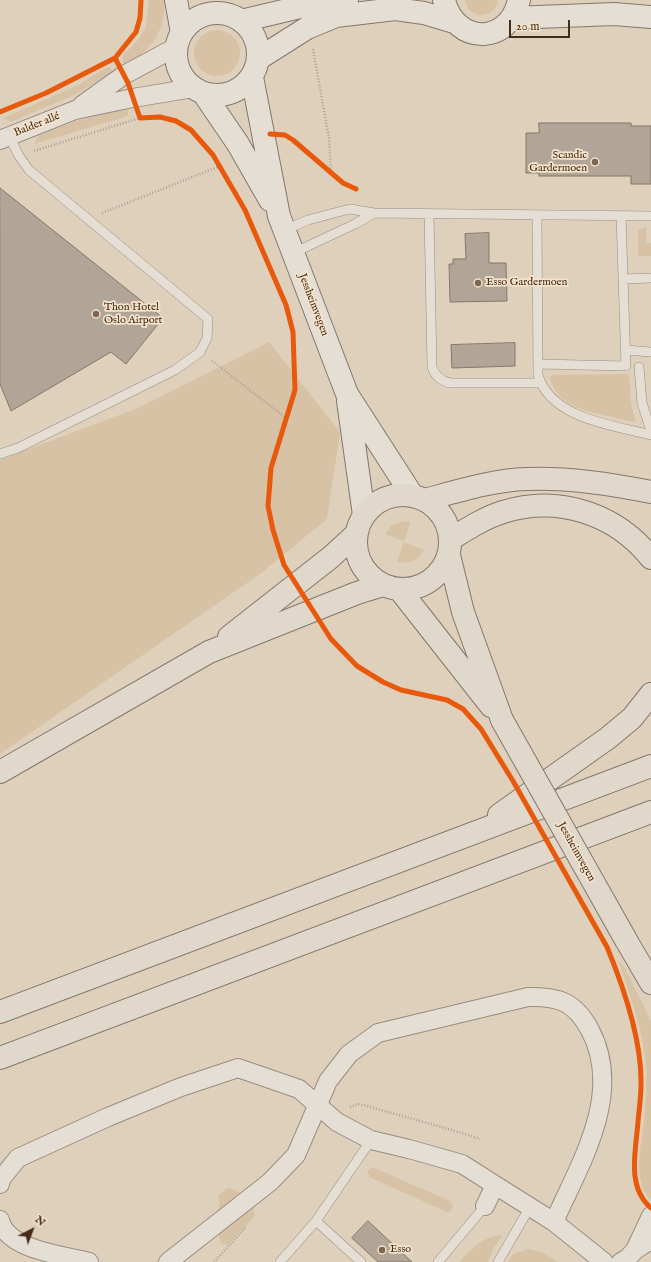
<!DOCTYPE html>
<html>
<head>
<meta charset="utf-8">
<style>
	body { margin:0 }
	#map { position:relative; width:651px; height:1262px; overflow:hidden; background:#dfd0bc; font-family:"IM FELL English",serif }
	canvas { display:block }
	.north { position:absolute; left:12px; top:1210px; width:40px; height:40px; -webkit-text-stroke:3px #f4e2ca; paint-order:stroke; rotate:42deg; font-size:11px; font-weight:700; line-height:16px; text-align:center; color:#452b1a }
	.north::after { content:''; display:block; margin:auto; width:14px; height:18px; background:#452b1a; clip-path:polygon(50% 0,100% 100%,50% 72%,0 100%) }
	.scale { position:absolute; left:509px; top:20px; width:61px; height:18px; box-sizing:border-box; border:2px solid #452b1a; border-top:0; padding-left:5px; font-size:12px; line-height:14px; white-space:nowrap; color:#452b1a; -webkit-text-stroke:3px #f4e2ca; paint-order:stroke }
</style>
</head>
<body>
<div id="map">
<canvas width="651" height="1262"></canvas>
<div class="north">N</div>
<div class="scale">20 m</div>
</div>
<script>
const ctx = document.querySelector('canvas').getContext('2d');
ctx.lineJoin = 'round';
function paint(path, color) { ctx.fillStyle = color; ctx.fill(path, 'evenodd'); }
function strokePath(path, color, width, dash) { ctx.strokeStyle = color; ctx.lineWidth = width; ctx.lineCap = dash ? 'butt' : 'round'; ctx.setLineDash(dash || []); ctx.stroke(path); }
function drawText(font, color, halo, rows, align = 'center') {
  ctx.font = font + ' "IM FELL English",serif'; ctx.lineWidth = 3.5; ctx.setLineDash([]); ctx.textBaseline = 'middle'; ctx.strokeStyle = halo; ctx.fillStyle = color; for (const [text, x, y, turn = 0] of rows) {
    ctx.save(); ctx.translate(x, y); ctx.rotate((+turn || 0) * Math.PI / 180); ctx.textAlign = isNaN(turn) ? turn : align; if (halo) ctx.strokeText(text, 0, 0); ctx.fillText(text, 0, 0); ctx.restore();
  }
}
const green = new Path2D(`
	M 149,0 L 165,0 C 164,33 153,49 125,65 L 122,59 L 123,55 L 138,40 L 146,27 Z
	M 465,0 L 498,0 C 495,20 468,20 465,0 Z
	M194 53a23 23 0 1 1 46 0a23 23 0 1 1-46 0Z
	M 108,67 L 111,68 L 113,72 L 74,95 L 11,122 L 3,118 L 76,86 Z
	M 128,110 L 128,116 L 34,144 L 38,136 C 66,125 97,111 128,110 Z
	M 646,227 L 646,243 L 651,243 L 651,256 L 638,256 L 638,230 Z
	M 269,342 L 340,432 L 327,519 L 260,574 L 0,754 L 0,460 L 138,408 Z
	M 626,374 L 629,376 L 631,404 L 636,423 C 607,413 557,414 550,377 L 552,375 L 559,375 Z
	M 405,521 L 411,522 L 404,541 L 385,534 L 392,525 Z
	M 404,542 L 424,550 C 418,561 409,564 397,562 Z
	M 618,960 L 625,968 L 651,1021 L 651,1200 C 631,1181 642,1144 644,1121 C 646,1103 647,1084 646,1066 C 643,1030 630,995 618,960 Z
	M 372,1167 L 450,1201 L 453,1206 L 450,1212 L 447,1212 L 369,1177 L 367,1171 Z
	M 227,1188 C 239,1188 258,1205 254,1217 L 228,1245 L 222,1244 L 219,1239 L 219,1195 Z
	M 503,1235 L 493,1249 L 488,1262 L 459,1262 C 472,1248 483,1236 503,1235 Z
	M 528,1249 L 543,1253 L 558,1262 L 507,1262 L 513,1254 Z`);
const building = new Path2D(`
	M 539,123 L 631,123 L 631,126 L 651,126 L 651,184 L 631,184 L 631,176 L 539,176 L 539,173 L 526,173 L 526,133 L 539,133 Z
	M 0,188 L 163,318 L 126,364 L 111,352 L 11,411 L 0,384 Z
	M 489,233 L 489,263 L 506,263 L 507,301 L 450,302 L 449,264 L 453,264 L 453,259 L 466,259 L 465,234 Z
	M 515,343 L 515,366 L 452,368 L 451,345 Z
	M 368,1221 L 412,1262 L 378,1262 L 352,1238 Z`);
const path = new Path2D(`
	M 313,49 L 329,138 L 331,173
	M 34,151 L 140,118
	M 102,213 L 220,166
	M 212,361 L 286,418
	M 350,1107 L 358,1104 L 364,1105 C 403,1117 442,1126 480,1139
	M 214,1262 L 246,1227`);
const lane = new Path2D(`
	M 429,214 L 432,367 C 435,376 441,381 450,383 L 541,383
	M 537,215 L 538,375 C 551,419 613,425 651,435
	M 285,230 L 308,220 L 338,212 L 350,209 L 374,213 L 651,216
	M 293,253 L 355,224 L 374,213
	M 623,279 L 651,278
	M 625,350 L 651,352
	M 538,364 L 626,366 L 621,216
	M 639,367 L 642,403 L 651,431
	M 0,454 L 18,448 L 175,370 L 200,352 L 207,338 L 208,319 L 29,170 L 19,156 L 9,136
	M 316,1221 L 361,1262
	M 280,1262 L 316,1221 L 371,1140
	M 438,1262 L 485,1206
	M 498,1262 L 530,1207`);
const street = new Path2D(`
	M 82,105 L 124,75 L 176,47
	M 0,140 L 75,110 L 133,98 L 193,88
	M 0,1184 L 1,1179 L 18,1158 L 108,1117 L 181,1087 L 238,1068 L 299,1089 L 337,1122 L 371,1140 L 409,1149 L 462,1164 L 495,1185
	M 485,1206 L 495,1185 L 554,1222 L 604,1262
	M 651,1216 L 635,1250 L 651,1240
	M 0,1220 C 7,1250 63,1255 89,1262
	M 168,1262 L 270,1182 L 296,1155 L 328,1081 L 349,1054 L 378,1033 L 528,997 C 559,996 575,1002 590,1030 C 624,1094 580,1163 554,1222
	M 621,1262 L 628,1258 L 635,1250`);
const secondary = new Path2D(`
	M 176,0 L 182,33
	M 444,0 C 455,45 509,46 519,0
	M176 54a41 41 0 1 1 82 0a41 41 0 1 1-82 0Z
	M 512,18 L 614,14 L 651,17
	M 241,21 L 300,7 L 347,0
	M 258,59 L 307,28 L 336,16 L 395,9 L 424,13 L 454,22
	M 252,77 L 279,216 L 347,394 L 412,495
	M 204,94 L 238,144 L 270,200
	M 348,401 L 364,515`);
const highway = new Path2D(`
	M356 542a47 47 0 1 1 94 0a47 47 0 1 1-94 0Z
	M 425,500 C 458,491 493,480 527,479 C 568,477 611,484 651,492
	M 451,539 C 467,529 484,518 503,512 C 558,495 615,513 651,558
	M 449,555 L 463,612 L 502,720
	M 399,589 L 491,706
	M 229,637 L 331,557 L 356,534
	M 0,772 L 209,652 L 357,593 L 383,585
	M 499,815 L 608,738 L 632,718 L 651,694
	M 626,940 L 651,983
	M 0,1012 L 651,766
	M 0,1058 L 651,812`);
const highwayBridge = new Path2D(`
	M 502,720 L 626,940`);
const cycleway = new Path2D(`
	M 115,58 L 128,83 L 140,118 L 160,117 L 176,121 L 191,130 L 213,155 L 245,210 L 286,305 L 293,332 L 295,390 L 271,468 L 268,506 L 273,530 L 284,565 L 331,639 L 357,666 L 383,682 L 401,690 L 447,700 L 463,709 L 481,729 L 513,781 L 607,947 C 624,988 642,1041 641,1085 C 641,1097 639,1110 638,1122 C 636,1150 626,1187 651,1208
	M 0,112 L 46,93 L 115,58 L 136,32 L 140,18 L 141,0
	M 270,134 L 285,135 L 293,140 L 343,183 L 356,189`);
const markers = [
	[595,162,4,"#7b6553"],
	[478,283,4,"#7b6553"],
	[96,314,4,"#7b6553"],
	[382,1250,4,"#7b6553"]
];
const streetNames = [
	["Balder allé",37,125,-22],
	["Jessheimvegen",313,305,69],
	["Jessheimvegen",576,852,61]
];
const poiNames = [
	["Scandic",587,156,"right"],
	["Gardermoen",587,169,"right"],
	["Esso Gardermoen",486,283],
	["Thon Hotel",104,308],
	["Oslo Airport",104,321],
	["Esso",390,1250]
];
paint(green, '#d7c2a6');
paint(building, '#b1a597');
strokePath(building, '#83776b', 1);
strokePath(lane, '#998d80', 10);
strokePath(street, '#998d80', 20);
strokePath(secondary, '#83776b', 24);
strokePath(highway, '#83776b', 24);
strokePath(path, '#a9a198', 2.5, [1, 2]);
strokePath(lane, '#e5ded4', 9);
strokePath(street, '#e5ded4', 18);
strokePath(secondary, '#e5ded4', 22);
strokePath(highway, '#e1d8cc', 22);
strokePath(highwayBridge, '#83776b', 24, []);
strokePath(highwayBridge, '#e1d8cc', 22);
strokePath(cycleway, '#e8590c', 5);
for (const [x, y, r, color] of markers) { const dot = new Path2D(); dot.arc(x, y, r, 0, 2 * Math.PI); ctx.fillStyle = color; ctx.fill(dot); strokePath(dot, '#f4e2ca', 1.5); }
drawText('11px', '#452b1a', '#f4e2ca', streetNames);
drawText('11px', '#452b1a', '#f4e2ca', poiNames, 'left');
</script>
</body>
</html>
